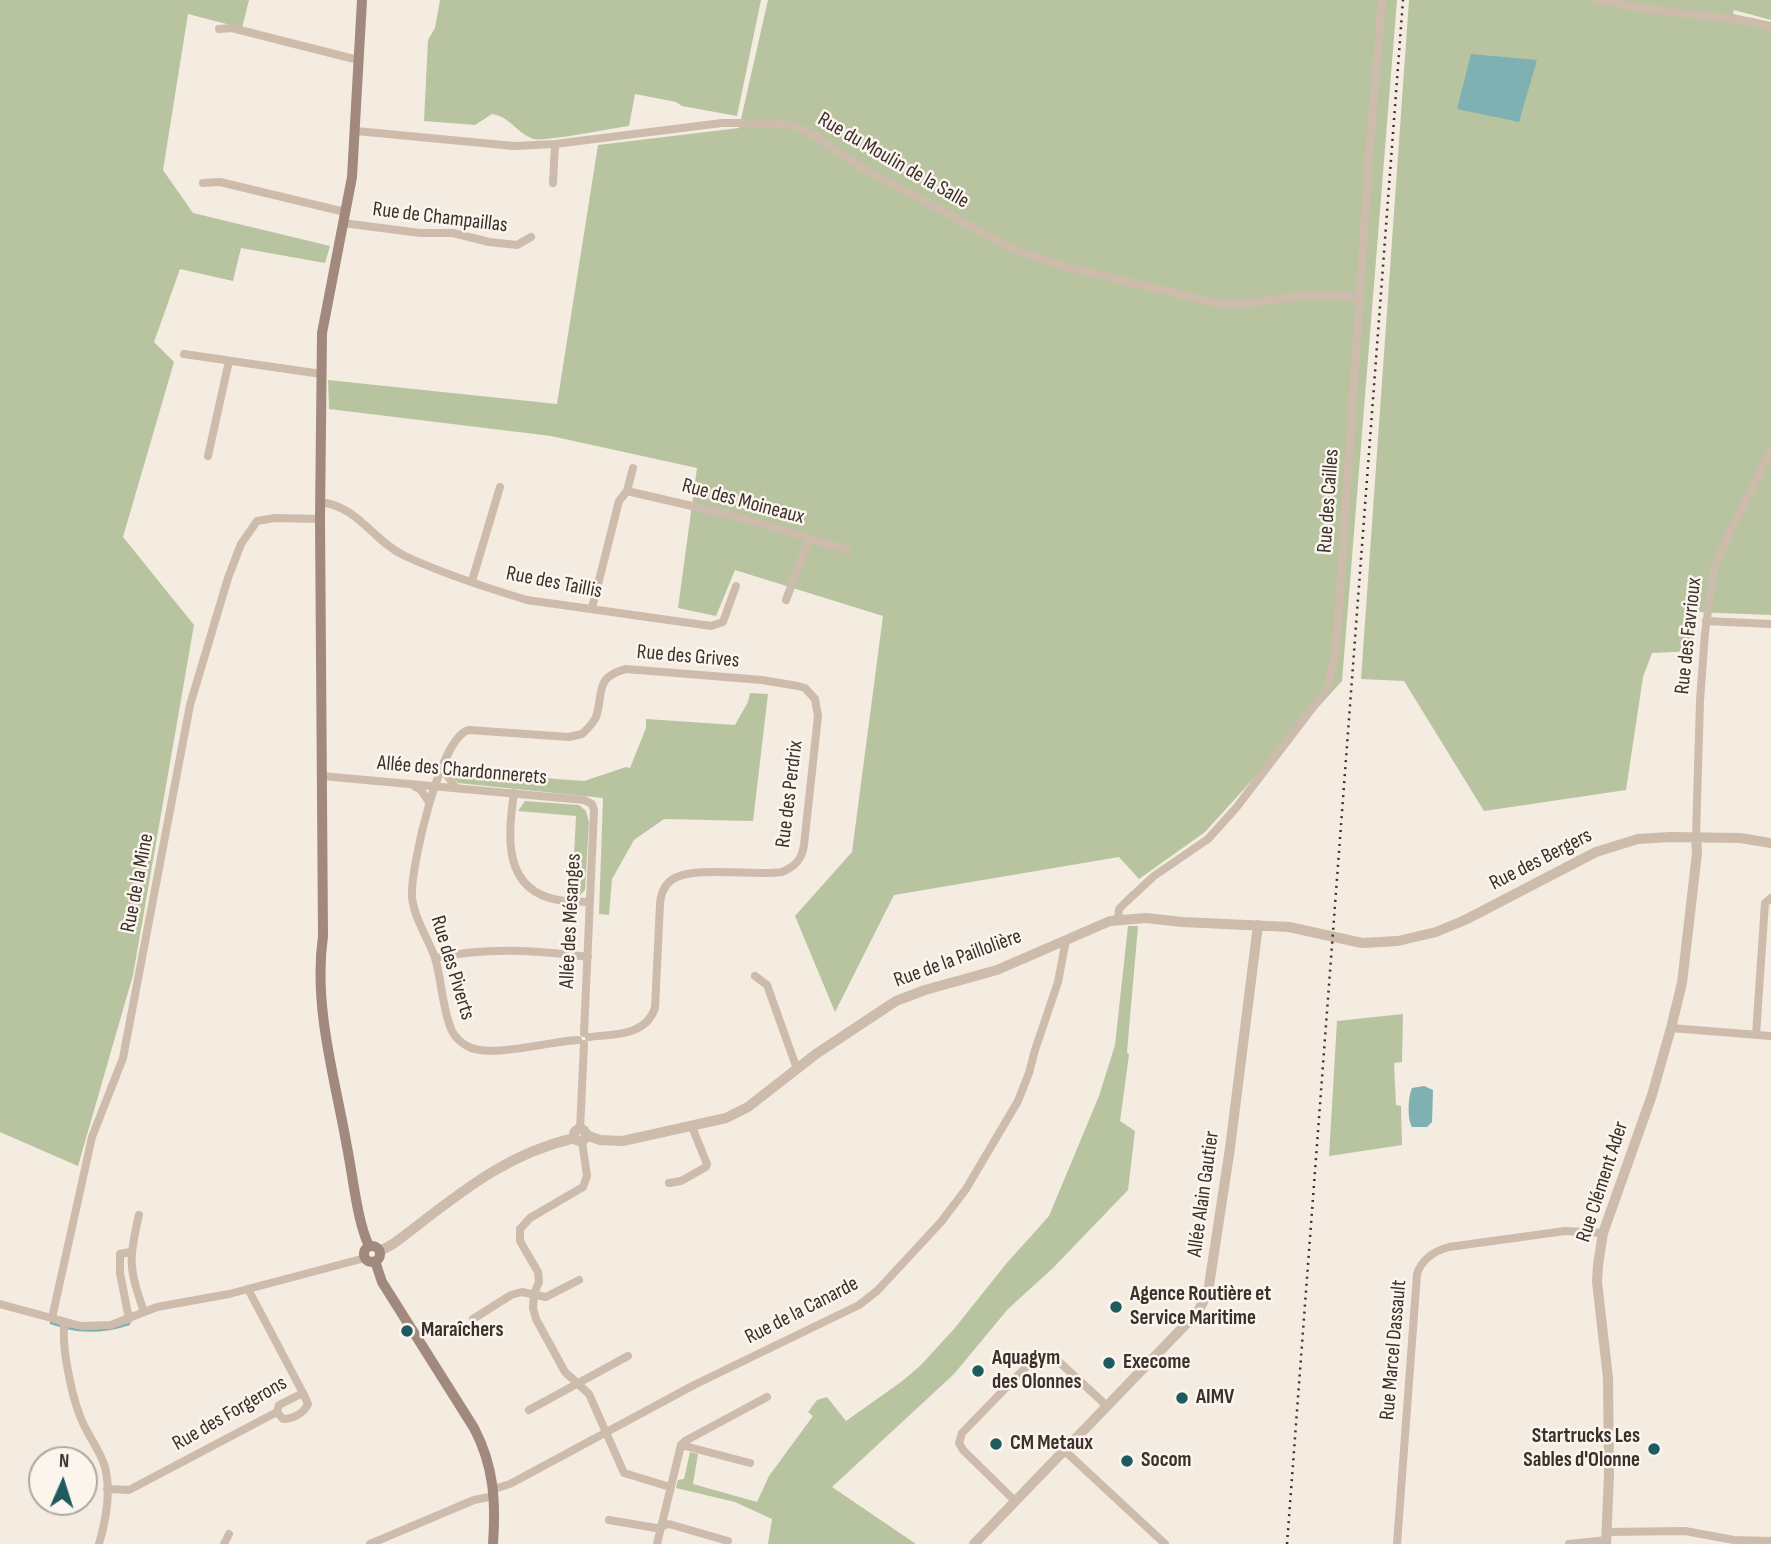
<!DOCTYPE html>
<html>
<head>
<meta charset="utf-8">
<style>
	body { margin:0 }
	#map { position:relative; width:1771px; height:1544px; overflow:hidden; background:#f4ebe1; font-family:"Sofia Sans Condensed",sans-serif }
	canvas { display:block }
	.north { position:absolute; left:28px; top:1446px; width:70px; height:70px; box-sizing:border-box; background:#fbf5ee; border:2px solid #aea6a0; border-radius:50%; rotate:3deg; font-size:19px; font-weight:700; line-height:28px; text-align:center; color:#3b302b }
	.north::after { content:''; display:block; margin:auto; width:24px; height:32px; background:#1f5a5e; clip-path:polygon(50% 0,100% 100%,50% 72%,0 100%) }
</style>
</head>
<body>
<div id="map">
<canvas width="1771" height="1544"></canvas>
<div class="north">N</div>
</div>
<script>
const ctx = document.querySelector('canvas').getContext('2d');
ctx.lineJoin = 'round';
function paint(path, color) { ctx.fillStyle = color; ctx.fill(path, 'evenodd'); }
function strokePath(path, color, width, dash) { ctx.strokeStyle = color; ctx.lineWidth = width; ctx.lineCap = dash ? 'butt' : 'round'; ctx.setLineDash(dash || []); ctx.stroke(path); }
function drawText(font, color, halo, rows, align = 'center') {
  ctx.font = font + ' "Sofia Sans Condensed",sans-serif'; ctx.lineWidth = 5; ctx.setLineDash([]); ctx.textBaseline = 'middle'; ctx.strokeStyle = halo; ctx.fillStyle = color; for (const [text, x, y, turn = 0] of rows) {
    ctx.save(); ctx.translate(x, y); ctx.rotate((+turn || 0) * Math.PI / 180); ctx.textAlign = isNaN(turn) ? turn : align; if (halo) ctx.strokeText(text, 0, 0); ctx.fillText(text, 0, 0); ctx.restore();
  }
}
const green = new Path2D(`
	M 0,0 L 249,0 L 242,28 L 188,14 L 163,170 L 193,213 L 330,246 L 325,263 L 241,248 L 233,281 L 180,269 L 154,342 L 174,362 L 123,537 L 194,625 L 133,975 L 78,1166 L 0,1132 Z
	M 440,0 L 761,0 L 737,116 L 682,106 L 676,102 L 635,94 L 629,126 C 613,128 544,142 534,139 C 516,133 511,117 492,114 L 475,125 L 424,121 L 428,40 L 435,28 Z
	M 768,0 L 1397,0 L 1342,681 L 1205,832 L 1139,879 L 1119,857 L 894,895 L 835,1012 L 795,916 L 852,852 L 883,616 L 735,570 L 716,616 L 678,608 L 697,468 L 551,436 L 329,409 L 328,380 L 557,404 L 598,145 L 739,128 Z
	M 1409,0 L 1771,0 L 1771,20 L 1734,10 L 1733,14 L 1771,22 L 1771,615 L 1695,612 L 1693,651 L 1652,653 L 1643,677 L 1626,790 L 1484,811 L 1404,681 L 1361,679 Z
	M 750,693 L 768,694 L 753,821 L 664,819 L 634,840 L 612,879 L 609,915 L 599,914 L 603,798 L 458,783 L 449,771 L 584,781 L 626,767 L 630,768 L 646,728 L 646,719 L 735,725 L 748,702 Z
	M 525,801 L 579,805 L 586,811 L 589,822 L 585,890 L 578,897 L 572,897 L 576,816 L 518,811 Z
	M 1128,926 L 1138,926 L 1127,1052 L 1129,1055 L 1120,1121 L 1135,1131 L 1128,1190 L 1053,1268 L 1008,1309 L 954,1374 L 832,1487 L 916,1544 L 768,1544 L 772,1519 L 735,1502 L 676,1488 L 678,1480 L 684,1479 L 690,1452 L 698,1454 L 693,1484 L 757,1502 L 769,1476 L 813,1416 L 808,1412 L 817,1400 L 827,1397 L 846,1421 L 901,1382 L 920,1366 L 954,1329 L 1006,1264 L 1049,1216 L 1099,1096 L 1115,1045 Z
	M 1403,1014 L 1402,1062 L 1394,1063 L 1396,1105 L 1401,1106 L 1402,1145 L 1329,1156 L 1337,1021 Z`);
const water = new Path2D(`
	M 1471,54 L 1537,60 L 1519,122 L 1457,109 Z
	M 1424,1086 L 1433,1090 L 1432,1122 L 1427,1127 L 1412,1127 C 1407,1118 1408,1097 1412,1088 Z`);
const stream = new Path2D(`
	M 51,1323 L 61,1326
	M 67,1328 C 89,1333 108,1331 129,1324`);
const minor = new Path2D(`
	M 1598,0 L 1648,9 L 1753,22 L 1771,28
	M 219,29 L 232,28 L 358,60
	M 356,131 L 514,146 L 555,144 L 722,123 L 776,123 L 795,126 L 812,134 L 859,166 L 1013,249 L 1064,266 L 1215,303 L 1234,305 L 1309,295 L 1359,297
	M 203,183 L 220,182 L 345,212
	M 553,183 L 555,144
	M 343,223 L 420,233 L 453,233 L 489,242 L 517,245 L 531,237
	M 184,354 L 321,374
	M 208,456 L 229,361
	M 627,491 L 735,516 L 848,550
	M 320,502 C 358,506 373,541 405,556 C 444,574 487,588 527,600 L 711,626 L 723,622 L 736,586
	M 472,581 L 500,487
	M 786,600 L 809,538
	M 592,608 L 619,501 L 627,491 L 633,468
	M 1706,621 L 1771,624
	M 442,768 L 456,788
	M 322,776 L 584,800 L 592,804 L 594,810 L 584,1033
	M 411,784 L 421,790 L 429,802
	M 514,793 C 508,835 502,890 558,900 C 568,902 579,901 590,902
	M 1696,837 L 1700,701 L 1705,633 L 1714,568 L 1728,536 L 1771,451
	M 1118,920 L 1119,909 L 1127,901 L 1154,876 L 1208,839 L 1236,808 L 1327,689 L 1336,651 L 1369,156 L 1382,0
	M 435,958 C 487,947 536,950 588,957
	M 755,976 L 767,985 L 797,1069
	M 1671,1028 L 1771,1036
	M 1756,1035 L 1765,903 L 1771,898
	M 578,1040 C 550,1041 489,1059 467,1046 C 460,1042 455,1037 452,1031 C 442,1009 442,981 435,958 C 428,938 414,918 412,897 C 410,869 440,736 469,730 L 569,737 L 582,734 C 587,729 593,724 596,717 C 604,693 594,677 626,669 L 762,680 L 798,686 L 805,688 L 815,699 L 818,716 L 804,845 C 802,859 796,866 782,872 C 755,876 697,867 677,877 C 665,882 661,892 660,904 L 655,1008 C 646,1036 614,1034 589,1037
	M 580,1130 L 584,1044
	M 582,1141 L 587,1176 L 583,1187 L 530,1218 L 520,1229 L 520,1241 L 538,1272 L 539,1282 L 534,1294 L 533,1308 L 536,1319 L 565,1372 L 589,1394 L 624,1473 L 670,1487
	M 669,1183 L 681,1181 L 706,1167 L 707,1164 L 692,1127
	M 139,1215 C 128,1261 129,1268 144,1312
	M 0,1304 L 81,1326 L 111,1325 L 157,1307 L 229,1294 L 365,1258
	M 52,1318 L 92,1137 L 123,1058 L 190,705 L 228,578 L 241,544 L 257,521 L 275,518 L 320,519
	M 129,1319 L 120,1273 L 120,1254 L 130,1252
	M 473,1319 L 511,1295 L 522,1292 L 546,1297 L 579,1280
	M 65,1322 C 60,1342 72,1396 80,1416 C 86,1433 98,1447 104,1464 C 112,1489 106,1520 99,1544
	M 529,1410 L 628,1356
	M 277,1412 L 283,1419 C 293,1419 304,1413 308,1404 L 303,1393
	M 681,1445 L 685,1441 L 767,1397
	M 681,1445 L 750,1463
	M 1065,1451 L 1165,1544
	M 107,1489 L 129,1490 L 277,1412 L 279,1405 L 303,1393 L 248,1289
	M 494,1489 L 510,1484 L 694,1385 L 859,1305 L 877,1291 L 941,1222 L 966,1189 L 1018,1101 L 1029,1073 L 1035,1050 L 1058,982 L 1066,940
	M 1015,1501 L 963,1450 L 959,1443 L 962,1433 L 1029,1364 L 1040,1357 L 1056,1359 L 1107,1406
	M 609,1520 L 656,1528 L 669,1524 L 728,1541
	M 1607,1532 L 1685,1531 L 1734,1540 L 1771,1541
	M 224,1544 L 229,1534
	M 370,1544 L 474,1500 L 494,1496
	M 657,1544 L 681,1445
	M 1397,1544 L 1417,1274 C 1422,1259 1434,1251 1449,1247 L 1565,1231 L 1603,1233
	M 1569,1544 L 1607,1540`);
const tertiary = new Path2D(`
	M574 1135a6 6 0 1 1 12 0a6 6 0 1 1-12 0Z
	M 586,1135 L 600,1140 L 623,1141 L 726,1118 L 748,1107 L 816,1054 L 896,1001 L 925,990 L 997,970 L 1110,921 L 1146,918 L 1182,922 L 1289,927 L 1362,943 L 1398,941 L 1436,932 L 1465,920 L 1596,852 L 1638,839 L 1670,837 L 1740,838 L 1771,843
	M 380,1251 L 393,1244 C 452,1200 502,1154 575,1138
	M 974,1544 L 1189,1321 L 1200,1308 L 1208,1292 L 1230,1148 L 1258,925
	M 1606,1544 L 1609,1475 L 1608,1378 L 1597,1282 L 1598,1265 L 1603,1233 L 1652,1095 L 1671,1028 L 1682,983 L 1697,853 L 1696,837`);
const secondary = new Path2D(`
	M 362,0 L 352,177 L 322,333 L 320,519 L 323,936 C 313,1007 335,1078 347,1147 C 353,1176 357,1221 369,1246
	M364 1254a8 8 0 1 1 16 0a8 8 0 1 1-16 0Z
	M 375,1261 L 382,1282 L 474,1428 C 494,1466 496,1502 493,1544`);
const rail = new Path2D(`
	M 1287,1544 L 1403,0`);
const markers = [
	[1116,1307,7,"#1f5a5e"],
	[407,1331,7,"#1f5a5e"],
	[1109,1363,7,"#1f5a5e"],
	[978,1371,7,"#1f5a5e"],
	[1182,1398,7,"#1f5a5e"],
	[996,1444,7,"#1f5a5e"],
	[1654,1449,7,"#1f5a5e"],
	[1127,1461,7,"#1f5a5e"]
];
const streetNames = [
	["Rue du Moulin de la Salle",893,161,30],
	["Rue de Champaillas",440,218,7],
	["Rue des Cailles",1329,501,-86],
	["Rue des Moineaux",743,502,15],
	["Rue des Taillis",554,583,11],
	["Rue des Favrioux",1689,636,-84],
	["Rue des Grives",688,657,5],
	["Allée des Chardonnerets",462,771,5],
	["Rue des Perdrix",790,794,-83],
	["Rue des Bergers",1541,860,-27],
	["Rue de la Mine",138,883,-79],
	["Allée des Mésanges",571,921,-87],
	["Rue de la Paillolière",958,959,-20],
	["Rue des Piverts",452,968,73],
	["Rue Clément Ader",1603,1182,-72],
	["Allée Alain Gautier",1204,1194,-82],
	["Rue de la Canarde",802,1311,-27],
	["Rue Marcel Dassault",1394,1350,-85],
	["Rue des Forgerons",230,1414,-30]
];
const poiNames = [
	["Agence Routière et",1130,1295],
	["Service Maritime",1130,1319],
	["Maraîchers",421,1331],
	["Aquagym",992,1359],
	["des Olonnes",992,1383],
	["Execome",1123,1363],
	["AIMV",1196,1398],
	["Startrucks Les",1640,1437,"right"],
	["Sables d'Olonne",1640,1461,"right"],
	["CM Metaux",1010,1444],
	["Socom",1141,1461]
];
paint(green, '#b8c4a0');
paint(water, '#7fb0b2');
strokePath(stream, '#7fb0b2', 2.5);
strokePath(minor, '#cdbbac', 8);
strokePath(tertiary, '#cdbbac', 10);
strokePath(secondary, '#a18a7d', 10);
strokePath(rail, '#3b302b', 2.5, [2, 5]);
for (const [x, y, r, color] of markers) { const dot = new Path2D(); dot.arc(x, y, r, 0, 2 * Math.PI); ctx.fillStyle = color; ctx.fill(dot); strokePath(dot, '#fbf5ee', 2.5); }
drawText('21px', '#3b302b', '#fbf5ee', streetNames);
drawText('bold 21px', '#3b302b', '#fbf5ee', poiNames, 'left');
</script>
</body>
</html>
